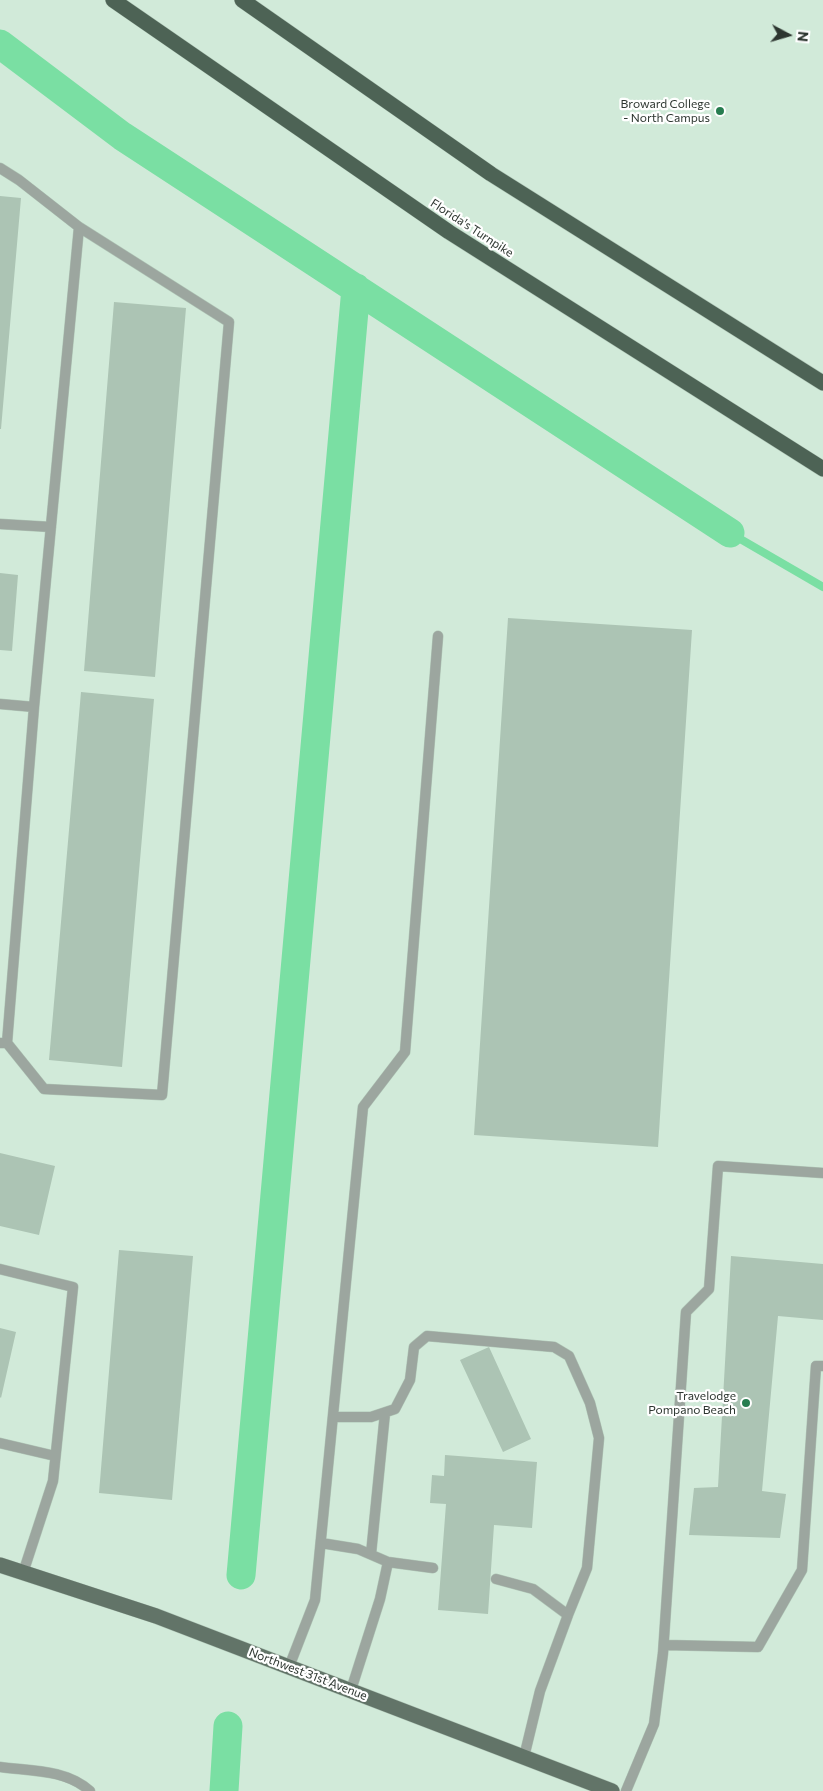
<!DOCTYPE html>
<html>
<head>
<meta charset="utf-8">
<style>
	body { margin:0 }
	#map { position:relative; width:823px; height:1791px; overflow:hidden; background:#d1ead9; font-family:Commissioner,sans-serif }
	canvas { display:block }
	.north { position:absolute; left:763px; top:10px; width:50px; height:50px; -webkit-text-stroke:4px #fff; paint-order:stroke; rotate:96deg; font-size:14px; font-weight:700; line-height:20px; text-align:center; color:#2d3630 }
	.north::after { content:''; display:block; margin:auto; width:18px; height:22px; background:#2d3630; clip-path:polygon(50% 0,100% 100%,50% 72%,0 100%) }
</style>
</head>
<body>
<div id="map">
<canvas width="823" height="1791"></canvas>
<div class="north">N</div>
</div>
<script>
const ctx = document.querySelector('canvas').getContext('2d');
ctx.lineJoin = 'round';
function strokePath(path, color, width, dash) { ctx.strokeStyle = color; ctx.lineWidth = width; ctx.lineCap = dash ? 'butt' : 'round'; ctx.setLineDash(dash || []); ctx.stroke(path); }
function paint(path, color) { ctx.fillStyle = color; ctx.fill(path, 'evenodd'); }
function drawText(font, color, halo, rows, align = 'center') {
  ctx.font = font + ' Commissioner,sans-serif'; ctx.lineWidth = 4.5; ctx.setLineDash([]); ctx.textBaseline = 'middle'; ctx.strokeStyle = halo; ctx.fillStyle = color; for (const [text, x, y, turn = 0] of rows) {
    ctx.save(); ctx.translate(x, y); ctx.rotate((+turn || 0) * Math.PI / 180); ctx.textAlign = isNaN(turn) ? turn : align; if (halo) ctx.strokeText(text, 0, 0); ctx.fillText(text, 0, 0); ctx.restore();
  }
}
const stream = new Path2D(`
	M 730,533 L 823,587`);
const canal = new Path2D(`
	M 0,44 L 122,136 L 730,533
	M 241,1575 L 356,288
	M 224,1791 L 228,1726`);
const building = new Path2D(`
	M 0,196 L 21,198 L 1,429 L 0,429 Z
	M 114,302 L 186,308 L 155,677 L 84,671 Z
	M 0,573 L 18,575 L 12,651 L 0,650 Z
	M 508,618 L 692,630 L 658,1147 L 474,1135 Z
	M 81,692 L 154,699 L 122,1067 L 49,1060 Z
	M 0,1153 L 55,1166 L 39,1235 L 0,1226 Z
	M 119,1250 L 193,1256 L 172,1500 L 99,1493 Z
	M 731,1256 L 823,1264 L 823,1320 L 778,1316 L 762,1491 L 786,1494 L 780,1538 L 689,1535 L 694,1488 L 718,1487 Z
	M 0,1328 L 16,1332 L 1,1398 L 0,1397 Z
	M 489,1347 L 531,1439 L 503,1452 L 460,1360 Z
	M 445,1455 L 537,1462 L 532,1528 L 494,1525 L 488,1614 L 438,1610 L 446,1504 L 430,1503 L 432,1475 L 444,1476 Z`);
const lane = new Path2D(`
	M 0,168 L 19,180 L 79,227
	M 0,524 L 51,527
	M 0,704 L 34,707 L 79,227 L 229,322 L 162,1095 L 44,1089 L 7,1043 L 0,1043
	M 7,1043 L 34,707
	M 0,1269 L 73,1287 L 53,1481 L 23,1573
	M 333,1417 L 371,1417 L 395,1409 L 410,1380 L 414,1347 L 427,1336 L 554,1347 L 569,1356 L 590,1403 L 599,1438 L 587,1568 L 568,1615 L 540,1691 L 524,1757
	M 0,1443 L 55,1456
	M 321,1543 L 358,1549 L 388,1562 L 380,1599 L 351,1690
	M 371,1554 L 385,1413
	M 388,1562 L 433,1568
	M 496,1579 L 533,1589 L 568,1615
	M 664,1645 L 758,1647 L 802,1570 L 816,1366 L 823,1366
	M 289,1667 L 315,1600 L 363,1107 L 405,1052 L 438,636
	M 0,1767 C 30,1771 66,1769 90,1791
	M 626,1791 L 654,1724 L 663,1653 L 686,1312 L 709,1289 L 718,1166 L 823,1173`);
const primary = new Path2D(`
	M 0,1565 L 156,1616 L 612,1791`);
const highway = new Path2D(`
	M 113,0 L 449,232 L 823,469
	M 242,0 L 491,174 L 823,383`);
const markers = [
	[720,111,5,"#277d50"],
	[746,1403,5,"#277d50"]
];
const poiNames = [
	["Broward College",710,104],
	["- North Campus",710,118],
	["Travelodge",736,1396],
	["Pompano Beach",736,1410]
];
const streetNames = [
	["Florida's Turnpike",472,228,33],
	["Northwest 31st Avenue",308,1674,21]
];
strokePath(stream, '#7adfa3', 8);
strokePath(canal, '#7adfa3', 29);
paint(building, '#acc4b4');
strokePath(lane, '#b0c6b7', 11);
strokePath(primary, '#b0c6b7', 16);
strokePath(highway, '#b0c6b7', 16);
strokePath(lane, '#9ca69f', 10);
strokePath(primary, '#627468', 15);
strokePath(highway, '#4d6355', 15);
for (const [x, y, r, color] of markers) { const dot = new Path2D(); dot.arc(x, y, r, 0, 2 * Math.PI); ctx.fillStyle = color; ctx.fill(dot); strokePath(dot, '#fff', 2); }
drawText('12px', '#2d3630', '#fff', poiNames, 'right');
drawText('12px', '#2d3630', '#fff', streetNames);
</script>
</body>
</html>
